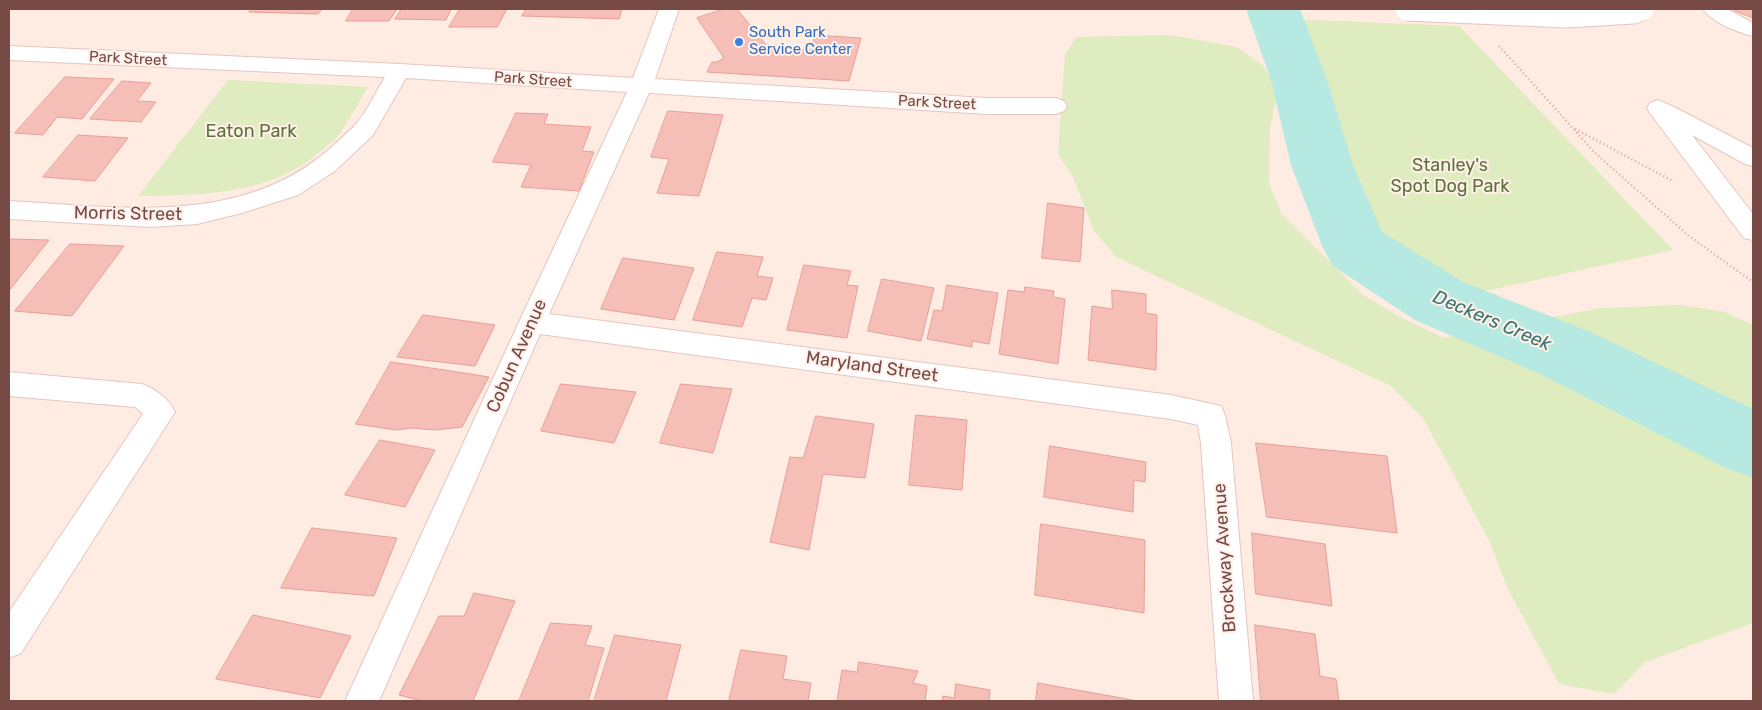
<!DOCTYPE html>
<html>
<head>
<meta charset="utf-8">
<style>
	body { margin:0 }
	#map { position:relative; width:1762px; height:710px; overflow:hidden; background:#feebe2; font-family:Rubik,sans-serif }
	canvas { display:block }
	.frame { position:absolute; inset:0; border:10px solid #774a46; pointer-events:none }
</style>
</head>
<body>
<div id="map">
<canvas width="1762" height="710"></canvas>
<div class="frame"></div>
</div>
<script>
const ctx = document.querySelector('canvas').getContext('2d');
ctx.lineJoin = 'round';
function paint(path, color) { ctx.fillStyle = color; ctx.fill(path, 'evenodd'); }
function strokePath(path, color, width, dash) { ctx.strokeStyle = color; ctx.lineWidth = width; ctx.lineCap = dash ? 'butt' : 'round'; ctx.setLineDash(dash || []); ctx.stroke(path); }
function drawText(font, color, halo, rows, align = 'center') {
  ctx.font = font + ' Rubik,sans-serif'; ctx.lineWidth = 4; ctx.setLineDash([]); ctx.textBaseline = 'middle'; ctx.strokeStyle = halo; ctx.fillStyle = color; for (const [text, x, y, turn = 0] of rows) {
    ctx.save(); ctx.translate(x, y); ctx.rotate((+turn || 0) * Math.PI / 180); ctx.textAlign = isNaN(turn) ? turn : align; if (halo) ctx.strokeText(text, 0, 0); ctx.fillText(text, 0, 0); ctx.restore();
  }
}
const green = new Path2D(`
	M 1286,19 L 1459,26 L 1673,250 L 1439,301 L 1356,248 Z
	M 1171,35 L 1237,47 L 1263,66 L 1278,87 L 1270,129 L 1269,183 L 1281,213 L 1363,295 L 1400,317 L 1444,338 L 1601,308 L 1682,305 L 1725,312 L 1753,325 L 1753,623 L 1645,662 L 1614,694 L 1559,684 L 1507,587 L 1489,540 L 1423,418 L 1391,386 L 1116,257 L 1094,231 L 1073,177 L 1058,154 L 1065,55 L 1076,37 Z
	M 228,80 L 368,87 C 359,102 350,118 340,133 C 336,139 329,144 323,149 C 274,195 202,195 138,196 Z`);
const river = new Path2D(`
	M 1246,9 L 1300,9 L 1327,80 L 1353,165 L 1382,232 L 1463,282 L 1588,331 L 1753,409 L 1753,478 L 1726,468 L 1538,373 L 1415,320 L 1333,266 L 1323,248 L 1291,165 L 1271,80 Z`);
const building = new Path2D(`
	M 252,9 L 322,9 L 318,14 L 249,12 Z
	M 353,9 L 397,9 L 389,21 L 346,21 Z
	M 402,9 L 451,9 L 446,20 L 395,19 Z
	M 460,9 L 507,9 L 497,27 L 449,27 Z
	M 526,9 L 622,9 L 619,19 L 522,16 Z
	M 724,9 L 737,9 L 768,47 L 811,50 L 815,35 L 861,38 L 849,81 L 707,72 L 712,62 L 717,62 L 724,58 L 697,18 Z
	M 1733,9 L 1753,9 L 1753,18 L 1735,11 Z
	M 65,77 L 114,79 L 82,119 L 57,117 L 43,135 L 15,133 Z
	M 122,81 L 151,83 L 137,101 L 156,102 L 141,122 L 90,119 Z
	M 668,111 L 723,115 L 699,196 L 657,193 L 669,159 L 651,157 Z
	M 516,113 L 548,114 L 544,124 L 591,127 L 582,151 L 594,152 L 579,191 L 521,187 L 531,165 L 493,162 Z
	M 78,135 L 128,138 L 95,181 L 43,177 Z
	M 1048,203 L 1084,208 L 1080,262 L 1042,258 Z
	M 9,239 L 49,240 L 9,291 Z
	M 70,244 L 124,246 L 72,316 L 15,311 Z
	M 717,252 L 763,257 L 757,276 L 773,278 L 766,300 L 752,298 L 742,327 L 693,320 Z
	M 623,258 L 694,268 L 674,320 L 601,309 Z
	M 804,265 L 851,271 L 847,285 L 858,286 L 847,338 L 787,330 Z
	M 882,279 L 934,288 L 921,341 L 868,331 Z
	M 947,285 L 998,293 L 989,344 L 972,341 L 972,347 L 927,339 L 934,310 L 942,311 Z
	M 1025,287 L 1054,291 L 1053,297 L 1065,299 L 1058,364 L 999,354 L 1008,290 L 1024,292 Z
	M 1112,290 L 1146,294 L 1146,313 L 1157,315 L 1156,370 L 1088,360 L 1092,306 L 1112,309 Z
	M 423,315 L 495,325 L 475,366 L 397,357 Z
	M 391,362 L 471,374 L 489,377 L 462,427 L 435,430 L 412,428 L 396,430 L 356,424 Z
	M 561,384 L 636,392 L 614,443 L 541,431 Z
	M 681,384 L 732,389 L 713,453 L 660,443 Z
	M 916,415 L 967,420 L 962,490 L 909,485 Z
	M 816,416 L 874,424 L 865,478 L 823,474 L 809,550 L 770,542 L 790,457 L 803,458 Z
	M 380,440 L 435,450 L 405,507 L 345,495 Z
	M 1256,443 L 1387,456 L 1397,533 L 1267,517 Z
	M 1050,446 L 1146,462 L 1145,482 L 1134,480 L 1133,512 L 1044,497 Z
	M 1041,524 L 1145,540 L 1144,613 L 1035,595 Z
	M 312,528 L 397,538 L 374,596 L 281,588 Z
	M 1252,533 L 1325,544 L 1332,606 L 1256,594 Z
	M 474,593 L 515,601 L 473,701 L 422,701 L 399,695 L 439,616 L 464,616 Z
	M 253,615 L 351,636 L 320,698 L 216,679 Z
	M 551,623 L 592,626 L 585,645 L 604,648 L 588,701 L 519,701 Z
	M 1255,625 L 1315,634 L 1320,676 L 1336,679 L 1339,701 L 1261,701 Z
	M 615,635 L 681,645 L 666,701 L 594,701 Z
	M 741,650 L 787,656 L 783,679 L 811,683 L 808,701 L 729,701 Z
	M 859,662 L 918,671 L 913,683 L 927,686 L 925,701 L 837,701 L 842,670 L 857,672 Z
	M 1038,683 L 1138,701 L 1036,701 Z
	M 956,684 L 990,690 L 989,701 L 942,701 L 943,696 L 954,698 Z`);
const path = new Path2D(`
	M 1499,46 L 1595,153 L 1689,236 L 1753,282
	M 1575,129 L 1673,181`);
const minor = new Path2D(`
	M 659,9 L 679,9 L 655,79 L 987,98 L 1056,98 L 1064,101 L 1067,106 L 1064,111 L 1056,114 L 987,114 L 649,93 L 549,314 L 1171,395 L 1221,406 L 1225,415 L 1231,443 L 1253,701 L 1219,701 L 1201,443 L 1198,425 L 1171,419 L 540,334 L 379,701 L 345,701 L 519,322 L 627,92 L 406,78 L 373,135 L 335,171 L 298,195 L 242,213 L 197,224 L 151,227 L 9,219 L 9,201 C 122,207 245,228 335,144 C 342,137 351,130 357,123 C 368,109 376,92 385,77 L 9,60 L 9,46 L 400,64 L 633,78 Z
	M 1703,9 L 1727,9 L 1753,23 L 1753,36 C 1739,33 1711,22 1703,9 Z
	M 1658,100 L 1674,107 L 1753,148 L 1753,166 L 1745,164 L 1692,135 L 1753,214 L 1753,240 L 1744,238 L 1650,113 L 1647,108 L 1650,103 Z
	M 9,372 L 142,384 C 156,389 169,399 175,412 L 21,653 L 9,658 L 9,612 L 143,414 L 135,407 L 9,396 Z`);
const minorBridge = new Path2D(`
	M 1407,9 L 1567,16 L 1633,12 L 1642,9`);
const markers = [
	[739,42,5,"#3f7fe0"]
];
const farShopnames = [
	["South Park",749,33],
	["Service Center",749,50]
];
const farStreetnames = [
	["Park Street",128,59,3],
	["Park Street",533,80,4],
	["Park Street",937,103,3]
];
const parkNames = [
	["Eaton Park",251,132],
	["Stanley's",1450,166],
	["Spot Dog Park",1450,187]
];
const streetNames = [
	["Morris Street",128,214,1],
	["Cobun Avenue",517,356,-66],
	["Maryland Street",872,367,8],
	["Brockway Avenue",1225,558,-94]
];
const waterNames = [
	["Deckers Creek",1492,321,23]
];
paint(green, '#deecbf');
paint(river, '#b5e9e1');
paint(building, '#f5beb7');
strokePath(building, '#e99e96', 1);
strokePath(minor, '#e5c6bf', 2);
strokePath(path, '#daa19a', 2.5, [1, 3]);
paint(minor, '#fff');
strokePath(minorBridge, '#e5c6bf', 25, []);
strokePath(minorBridge, '#fff', 23);
for (const [x, y, r, color] of markers) { const dot = new Path2D(); dot.arc(x, y, r, 0, 2 * Math.PI); ctx.fillStyle = color; ctx.fill(dot); strokePath(dot, '#fff0e9', 2); }
drawText('15px', '#366cbe', '#fff0e9', farShopnames, 'left');
drawText('15px', '#774a46', '#fff0e9', farStreetnames);
drawText('18px', '#5a7238', '#fff0e9', parkNames);
drawText('18px', '#774a46', '#fff0e9', streetNames);
drawText('italic 19px', '#36766f', '#fff0e9', waterNames);
</script>
</body>
</html>
